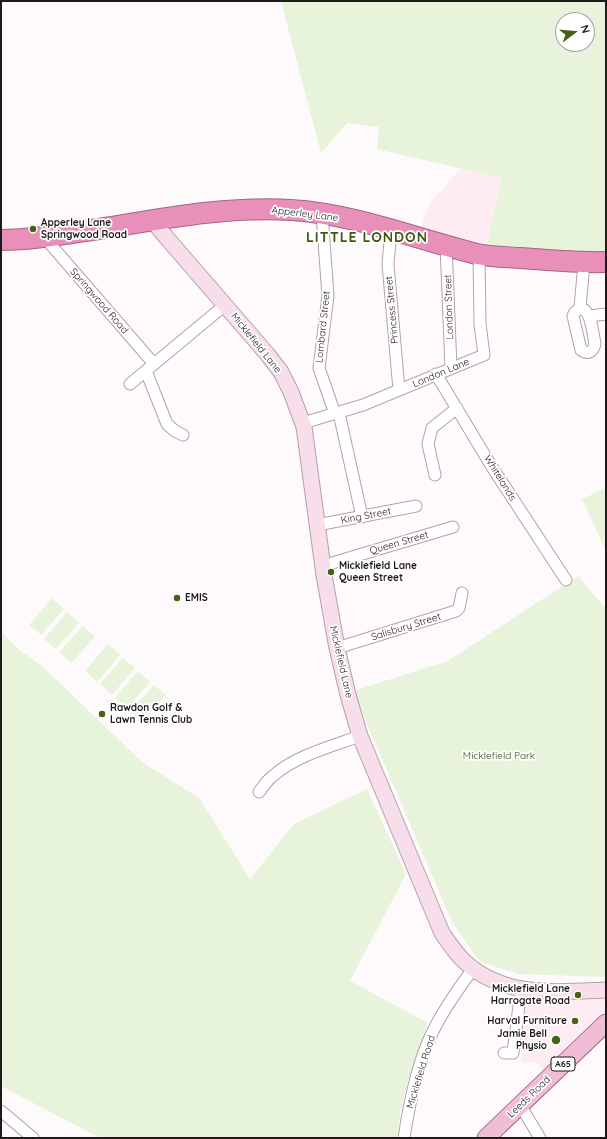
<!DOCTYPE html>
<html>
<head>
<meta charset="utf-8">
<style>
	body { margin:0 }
	#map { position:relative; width:607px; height:1139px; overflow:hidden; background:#fefafc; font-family:Quicksand,sans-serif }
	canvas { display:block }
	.frame { position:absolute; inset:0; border:2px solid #20191c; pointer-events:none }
	.north { position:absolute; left:555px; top:12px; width:40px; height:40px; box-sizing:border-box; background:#fff; border:1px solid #a6a3a4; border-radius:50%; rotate:74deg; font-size:11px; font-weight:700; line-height:16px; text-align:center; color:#20191c }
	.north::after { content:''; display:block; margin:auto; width:14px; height:18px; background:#466215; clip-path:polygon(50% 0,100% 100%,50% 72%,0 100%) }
</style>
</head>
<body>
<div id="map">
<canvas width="607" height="1139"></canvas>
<div class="frame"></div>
<div class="north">N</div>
</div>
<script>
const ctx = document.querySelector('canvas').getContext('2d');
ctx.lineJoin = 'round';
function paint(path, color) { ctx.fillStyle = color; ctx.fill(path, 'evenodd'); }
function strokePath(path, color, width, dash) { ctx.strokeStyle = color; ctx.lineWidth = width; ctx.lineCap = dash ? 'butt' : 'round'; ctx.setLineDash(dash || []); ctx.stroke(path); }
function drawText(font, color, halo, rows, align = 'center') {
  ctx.font = font + ' Quicksand,sans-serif'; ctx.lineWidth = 3.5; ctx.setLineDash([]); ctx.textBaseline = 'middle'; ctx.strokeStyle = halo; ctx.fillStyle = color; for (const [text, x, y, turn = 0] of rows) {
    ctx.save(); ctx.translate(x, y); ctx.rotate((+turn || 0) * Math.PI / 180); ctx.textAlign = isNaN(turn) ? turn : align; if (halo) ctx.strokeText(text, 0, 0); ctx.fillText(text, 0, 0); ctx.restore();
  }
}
const built = new Path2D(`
	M 461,169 L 502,178 L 487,244 L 420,229 L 430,202 Z
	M 606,987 L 606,1016 L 543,1071 L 537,1062 L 521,1062 L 523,999 L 554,1000 Z`);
const green = new Path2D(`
	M 281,1 L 606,1 L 606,254 L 531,250 L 487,244 L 502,178 L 377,149 L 379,127 L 347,123 L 321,153 ZM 563,20 L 587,20 L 587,44 L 563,44 Z
	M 606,488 L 606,551 L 582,499 Z
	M 578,576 L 606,609 L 606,977 L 519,974 L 480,962 L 452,922 L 353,691 L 448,661 Z
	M 52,598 L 64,609 L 41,635 L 29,625 Z
	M 67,612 L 79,623 L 56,649 L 44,639 Z
	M 83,626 L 95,637 L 71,663 L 59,652 Z
	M 1,631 L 19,650 L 41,665 L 142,762 L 199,798 L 250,879 L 294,824 L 367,789 L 406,874 L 350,981 L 428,1023 C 415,1060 400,1098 397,1138 L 100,1138 L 1,1086 Z
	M 108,644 L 120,655 L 97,682 L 85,671 Z
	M 123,658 L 135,668 L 112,695 L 100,684 Z
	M 138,671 L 150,682 L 127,708 L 115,698 Z
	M 154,685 L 166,695 L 142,722 L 130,711 Z`);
const street = new Path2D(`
	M 322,214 L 328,296 L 319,368 L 335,414
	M 391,230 L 388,264 L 399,390
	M 45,238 L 154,364
	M 446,245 L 451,368
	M 580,308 C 591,309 593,334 595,344 C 593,352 588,355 581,350 L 573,316 L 575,312 L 580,308 L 584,263
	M 589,316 L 606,314
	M 146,371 L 167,424 L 175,431 L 183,435
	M 436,374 L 492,467 L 566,580
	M 130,384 L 225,305
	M 339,413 L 362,517
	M 303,423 L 363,405 L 484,355 L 480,324 L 479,255
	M 435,475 L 428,444 L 432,428 L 457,408
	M 317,525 L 416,506
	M 322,566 L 453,527
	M 337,648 L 456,611 L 459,608 L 462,593
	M 259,792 C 263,787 267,780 273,776 C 295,756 332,746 360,736
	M 504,1053 L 513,1053 L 521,990
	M 520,1105 L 540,1138
	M 1,1111 L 33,1138
	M 404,1138 C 409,1105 418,1061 433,1031 C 444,1009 458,989 473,969`);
const secondary = new Path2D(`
	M 152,220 L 166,237 L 268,355 L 281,372 L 291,392 L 304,427 L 324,575 L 337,648 L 348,695 L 360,736 L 442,933 C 449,943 456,954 465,962 C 504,998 557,992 606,990`);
const primary = new Path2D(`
	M 486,1138 L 606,1023`);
const highway = new Path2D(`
	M 1,240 C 36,240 70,233 105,228 C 166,218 229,206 291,210 C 355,214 416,239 477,254 C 491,257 506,257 520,258 C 549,260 577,263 606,262`);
const markers = [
	[33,229,4,"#466215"],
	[331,572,4,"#466215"],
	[177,598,4,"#466215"],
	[102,714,4,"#466215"],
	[578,995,4,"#466215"],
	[575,1021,4,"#466215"],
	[556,1040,5,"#466215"]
];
const shields = [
	[563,1064,24]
];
const shieldNames = [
	["A65",563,1064]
];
const streetNames = [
	["Apperley Lane",305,214,7],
	["Springwood Road",99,301,49],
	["London Street",449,307,-92],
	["Princess Street",392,310,-95],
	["Lombard Street",323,327,-84],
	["Micklefield Lane",256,343,51],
	["London Lane",441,373,-23],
	["Whitelands",500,478,58],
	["King Street",366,516,-11],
	["Queen Street",399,543,-16],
	["Salisbury Street",406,627,-17],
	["Micklefield Lane",341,662,77],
	["Micklefield Road",421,1072,-73],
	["Leeds Road",529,1097,-44]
];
const poiNames = [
	["Apperley Lane",41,223],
	["Springwood Road",41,235],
	["Micklefield Lane",339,566],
	["Queen Street",339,578],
	["EMIS",185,598],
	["Rawdon Golf &",110,708],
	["Lawn Tennis Club",110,720],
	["Micklefield Lane",570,989,"right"],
	["Harrogate Road",570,1001,"right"],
	["Harval Furniture",567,1021,"right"],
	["Jamie Bell",547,1034,"right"],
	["Physio",547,1046,"right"]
];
const parkNames = [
	["Micklefield Park",499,756]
];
const districtNames = [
	["LITTLE LONDON",367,238]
];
paint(built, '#fdedf3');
paint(green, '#e7f3da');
strokePath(street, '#b4a1a9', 13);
strokePath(secondary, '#b4a1a9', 17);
strokePath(primary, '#a26682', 19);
strokePath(highway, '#a26682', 22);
strokePath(street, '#fff', 11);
strokePath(secondary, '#f8deea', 15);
strokePath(primary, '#f1bcd5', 17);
strokePath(highway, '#e890b9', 20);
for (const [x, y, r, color] of markers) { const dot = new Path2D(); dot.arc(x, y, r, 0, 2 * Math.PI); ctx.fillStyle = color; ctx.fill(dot); strokePath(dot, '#fff', 1.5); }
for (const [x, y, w] of shields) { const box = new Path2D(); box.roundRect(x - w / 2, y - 7, w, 14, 3); ctx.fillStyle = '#fff'; ctx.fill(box); strokePath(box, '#20191c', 1); }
drawText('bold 9px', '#20191c', null, shieldNames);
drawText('10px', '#20191c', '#fff', streetNames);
drawText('bold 10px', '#20191c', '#fff', poiNames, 'left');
drawText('10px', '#31460f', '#fff', parkNames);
ctx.letterSpacing = '1px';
drawText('bold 14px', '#3d5710', '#fff', districtNames);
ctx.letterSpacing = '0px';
</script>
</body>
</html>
